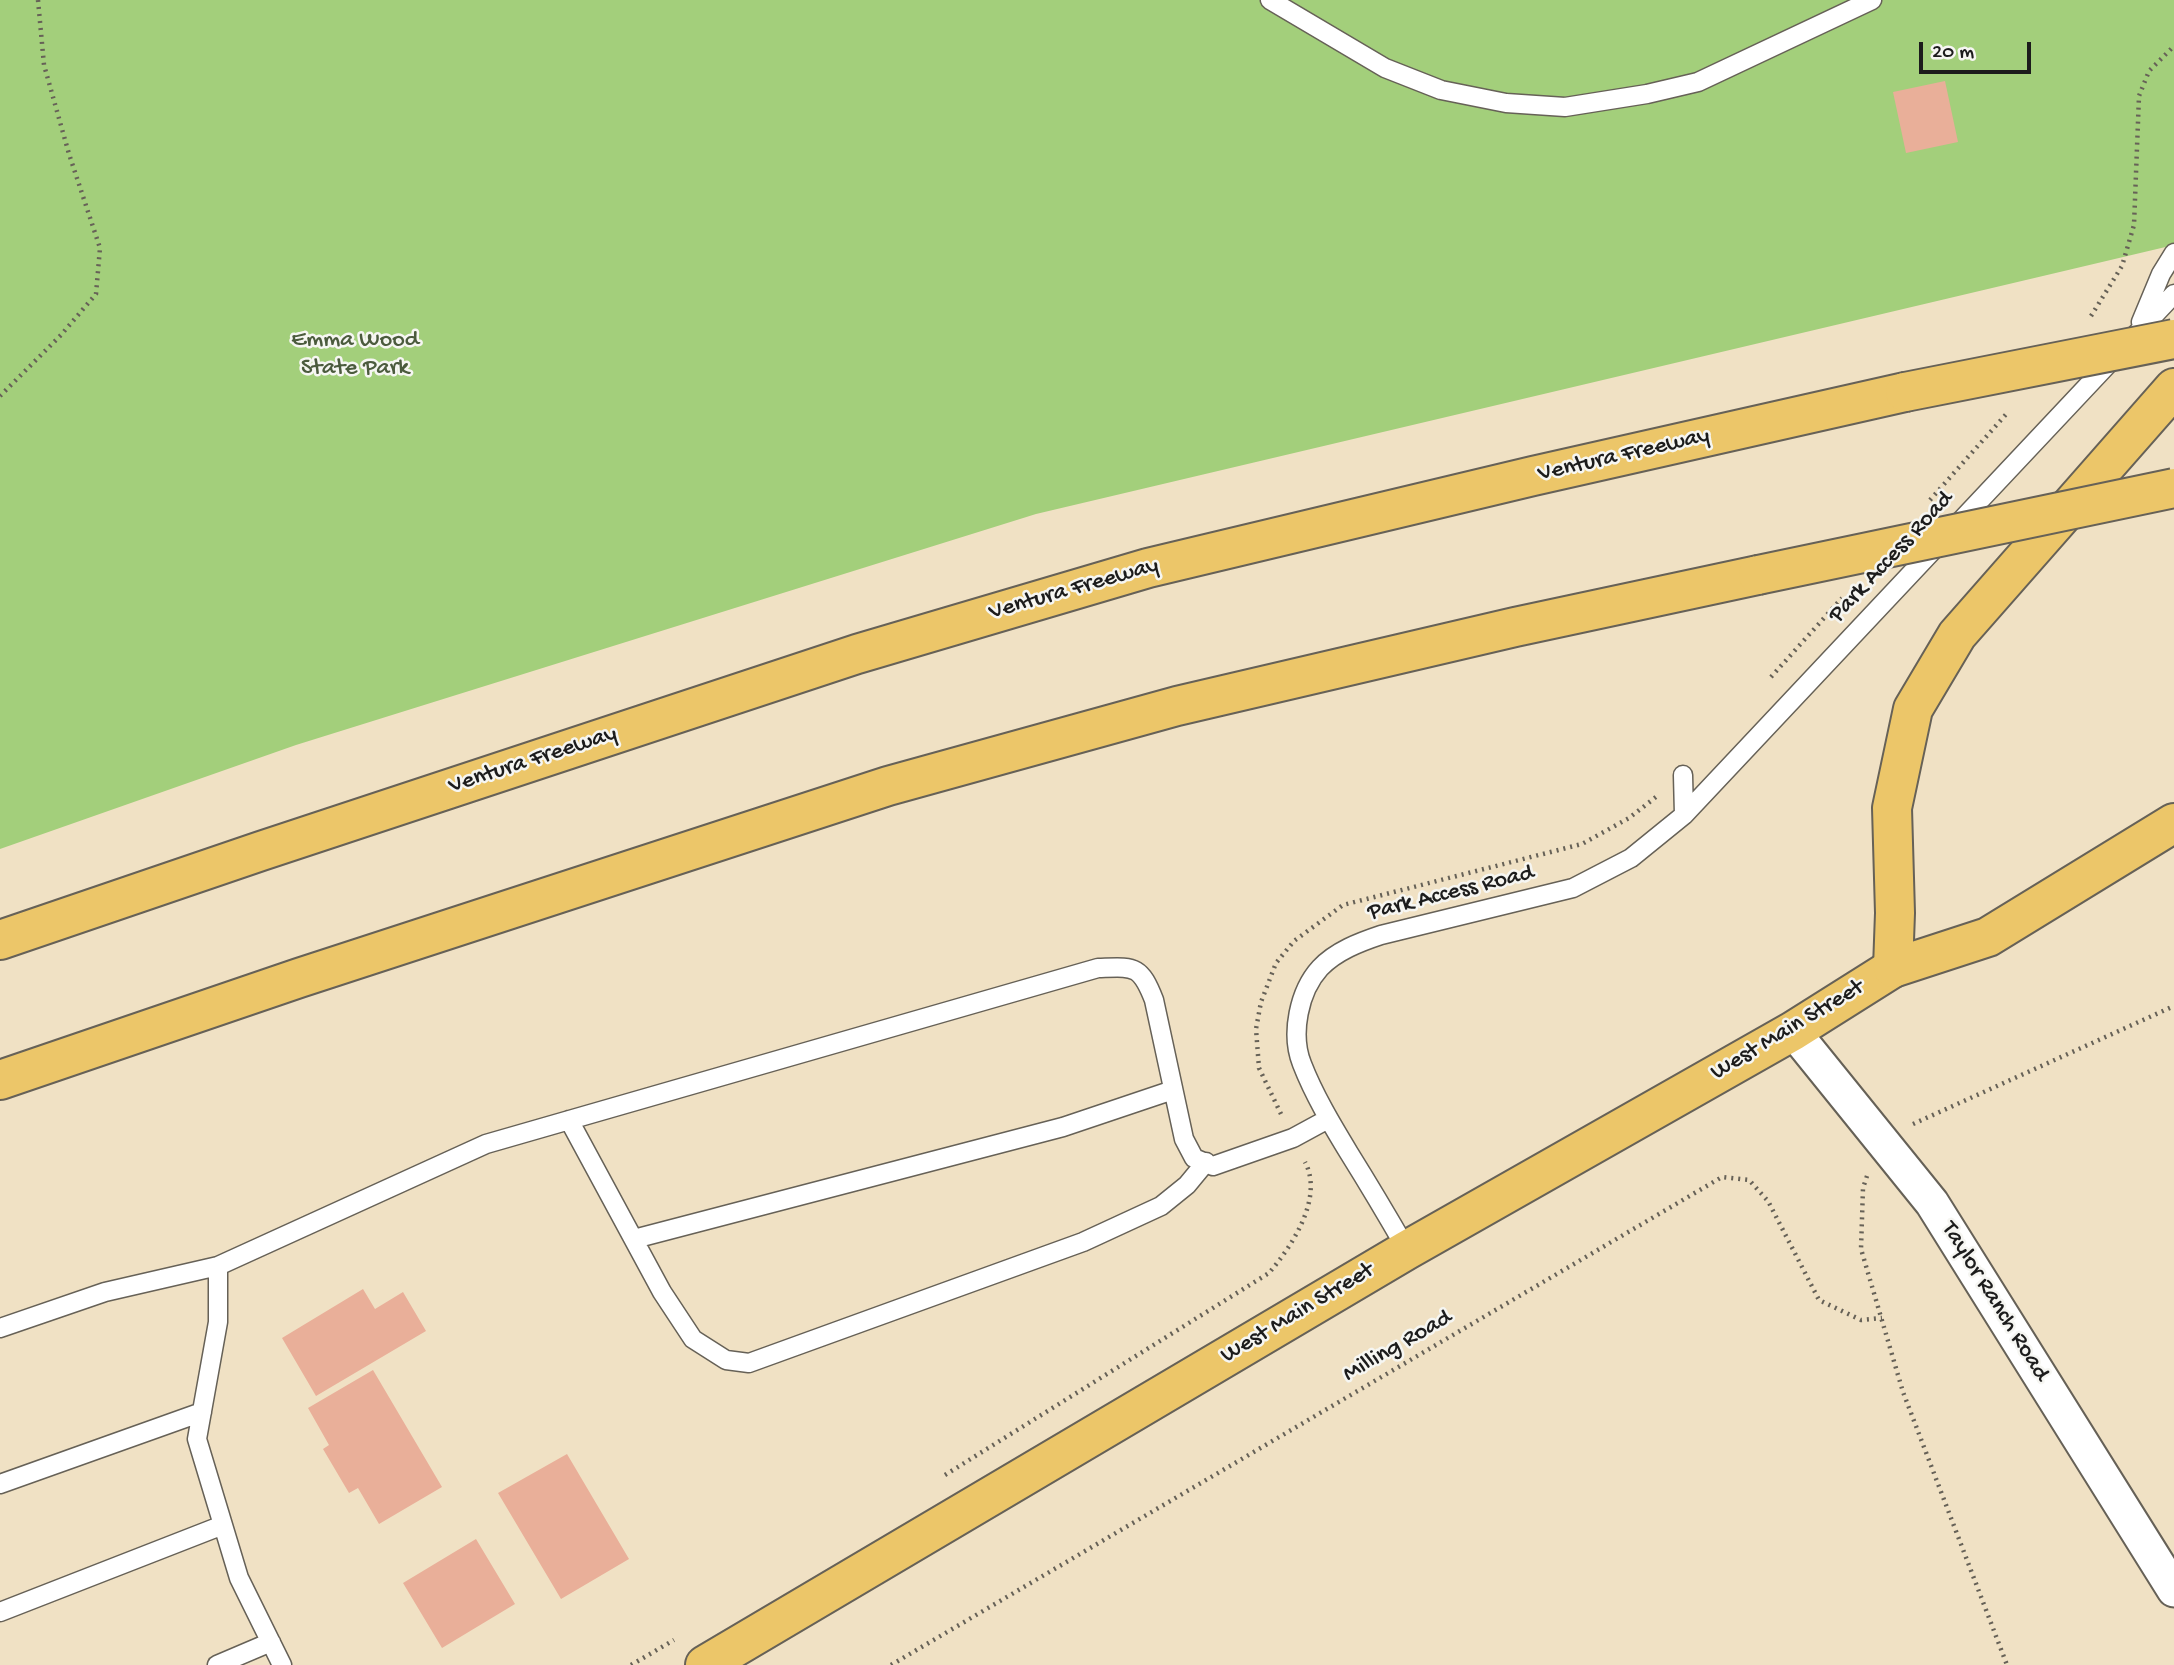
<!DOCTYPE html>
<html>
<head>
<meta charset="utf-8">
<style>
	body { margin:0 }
	#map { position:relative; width:2174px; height:1665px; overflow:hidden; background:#f0e1c4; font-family:"Gochi Hand",sans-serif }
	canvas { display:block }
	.scale { position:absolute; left:1919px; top:42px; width:112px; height:32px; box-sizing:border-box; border:4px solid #1c1c1c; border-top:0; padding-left:9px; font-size:21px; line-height:24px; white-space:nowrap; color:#1c1c1c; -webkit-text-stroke:5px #f6f6f2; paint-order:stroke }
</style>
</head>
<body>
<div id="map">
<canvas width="2174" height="1665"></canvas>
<div class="scale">20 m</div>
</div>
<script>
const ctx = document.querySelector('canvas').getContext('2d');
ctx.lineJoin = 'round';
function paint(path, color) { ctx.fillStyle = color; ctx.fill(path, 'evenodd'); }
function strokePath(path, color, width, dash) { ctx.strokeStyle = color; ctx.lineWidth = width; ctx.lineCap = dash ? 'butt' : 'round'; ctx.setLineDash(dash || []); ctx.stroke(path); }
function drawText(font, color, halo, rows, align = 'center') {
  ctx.font = font + ' "Gochi Hand",sans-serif'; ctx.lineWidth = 5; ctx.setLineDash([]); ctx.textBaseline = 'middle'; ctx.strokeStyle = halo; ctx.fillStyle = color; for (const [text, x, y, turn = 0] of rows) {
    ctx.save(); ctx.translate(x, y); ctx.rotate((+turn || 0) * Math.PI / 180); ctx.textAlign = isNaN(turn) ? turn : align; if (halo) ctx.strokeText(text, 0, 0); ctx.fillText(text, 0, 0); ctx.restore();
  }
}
const green = new Path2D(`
	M 0,0 L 2174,0 L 2174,245 L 1036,514 L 296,745 L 0,849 Z`);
const building = new Path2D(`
	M 1945,81 L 1958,142 L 1906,153 L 1893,92 Z
	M 363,1289 L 375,1309 L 403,1292 L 426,1331 L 316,1396 L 282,1338 Z
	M 373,1370 L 442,1487 L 379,1524 L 358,1488 L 349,1493 L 323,1449 L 329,1445 L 308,1408 Z
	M 567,1454 L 629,1559 L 561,1599 L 498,1493 Z
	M 476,1539 L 515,1604 L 442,1648 L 403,1583 Z`);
const path = new Path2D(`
	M 2091,316 L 2122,266 L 2134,225 L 2139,96 L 2149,71 L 2174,46
	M 0,396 L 61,335 L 96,294 L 100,248 L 69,154 L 44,65 L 38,0
	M 1930,500 L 2008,412
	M 1771,677 L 1842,598
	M 1281,1114 L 1259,1068 L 1256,1029 L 1261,1002 L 1276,963 L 1294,941 L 1343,905 L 1582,844 L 1629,818 L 1656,797
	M 1913,1124 L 2174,1006
	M 1867,1176 L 1863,1188 L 1861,1249 L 1903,1392 L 2007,1665
	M 945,1475 L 1269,1273 C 1292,1246 1324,1198 1305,1162
	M 631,1665 L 674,1640
	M 891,1665 L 1722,1177 L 1749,1180 L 1768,1201 L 1819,1300 L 1861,1320 L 1882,1318`);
const lane = new Path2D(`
	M 1270,0 L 1385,68 L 1441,90 L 1506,103 L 1565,107 L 1647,94 L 1698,82 L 1872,0
	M 2141,322 L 2161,274 L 2174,253
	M 1683,775 L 1684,815
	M 569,1120 L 662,1292 L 693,1339 L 726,1360 L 749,1363 L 1083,1242 L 1161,1206 L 1187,1185 L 1206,1162
	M 634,1239 L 1063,1127 L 1173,1090
	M 1407,1250 C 1388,1217 1369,1185 1349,1153 C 1332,1125 1314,1095 1302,1064 C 1290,1034 1299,991 1320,968 C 1336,951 1360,942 1381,935 L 1573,888 L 1631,858 L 1684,815 L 2174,294
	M 0,1328 L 105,1292 L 218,1266
	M 0,1484 L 202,1412
	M 0,1612 L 223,1525
	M 217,1665 L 271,1642
	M 282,1665 L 239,1578 L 197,1439 L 218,1322 L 218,1266 L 486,1144 L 1098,968 C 1134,967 1140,964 1154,1000 L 1184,1139 L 1194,1158 L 1213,1166 L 1293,1138 L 1328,1119`);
const street = new Path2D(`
	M 1793,1031 L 1932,1203 L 2174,1590`);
const primary = new Path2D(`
	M 705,1665 L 1407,1250 L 1793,1031 L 1893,968`);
const highway = new Path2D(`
	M 2174,388 L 1957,635 L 1913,709 L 1892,808 L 1895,913 L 1893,968 L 1988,937 L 2174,823
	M 0,940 L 261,851 L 857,654 L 1148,568 L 1533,476 L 1905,392
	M 0,1080 L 299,978 L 888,786 L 1177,706 L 1515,627 L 1758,575`);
const highwayBridge = new Path2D(`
	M 1905,392 L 2174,339
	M 1758,575 L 2174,488`);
const parkNames = [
	["Emma Wood",355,341],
	["State Park",355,369]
];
const streetNames = [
	["Ventura Freeway",1624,456,-13],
	["Park Access Road",1892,558,-47],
	["Ventura Freeway",1074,590,-16],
	["Ventura Freeway",533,761,-18],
	["Park Access Road",1451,894,-14],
	["West Main Street",1788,1031,-31],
	["Taylor Ranch Road",1994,1302,58],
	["West Main Street",1298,1314,-31],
	["Milling Road",1398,1347,-30]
];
paint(green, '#a3cf7b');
paint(building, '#e9af99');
strokePath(lane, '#666157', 21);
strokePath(street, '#666157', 37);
strokePath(primary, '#666157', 42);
strokePath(highway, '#666157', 42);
strokePath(path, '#666157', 4.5, [2, 5]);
strokePath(lane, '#fff', 18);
strokePath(street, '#fff', 33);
strokePath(primary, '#ecc669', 38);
strokePath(highway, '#ecc669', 38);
strokePath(highwayBridge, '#666157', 42, []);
strokePath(highwayBridge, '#ecc669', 38);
drawText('24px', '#4b5b3d', '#f6f6f2', parkNames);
drawText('24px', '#1c1c1c', '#f6f6f2', streetNames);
</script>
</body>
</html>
